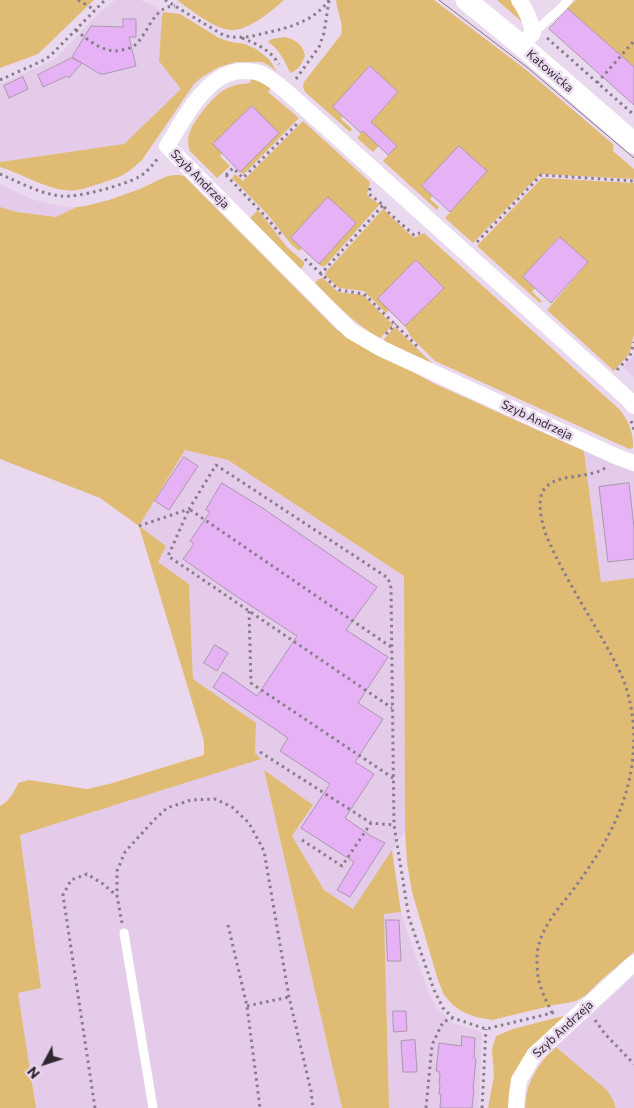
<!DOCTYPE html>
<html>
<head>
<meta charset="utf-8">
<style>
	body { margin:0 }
	#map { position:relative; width:634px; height:1108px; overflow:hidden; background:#ead8ef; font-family:Commissioner,sans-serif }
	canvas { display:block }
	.north { position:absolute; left:20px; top:1038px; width:50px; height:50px; -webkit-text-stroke:4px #ead8ef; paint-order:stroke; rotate:230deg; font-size:14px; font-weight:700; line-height:20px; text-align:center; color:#2f2830 }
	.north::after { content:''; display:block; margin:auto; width:18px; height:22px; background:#2f2830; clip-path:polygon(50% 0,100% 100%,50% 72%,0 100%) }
</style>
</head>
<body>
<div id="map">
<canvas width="634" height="1108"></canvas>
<div class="north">N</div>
</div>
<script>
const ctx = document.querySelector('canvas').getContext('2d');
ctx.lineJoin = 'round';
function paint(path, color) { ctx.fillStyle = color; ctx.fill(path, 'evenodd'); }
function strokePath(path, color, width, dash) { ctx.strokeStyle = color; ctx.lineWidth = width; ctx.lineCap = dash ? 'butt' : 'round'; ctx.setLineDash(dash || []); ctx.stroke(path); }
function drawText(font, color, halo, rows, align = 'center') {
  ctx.font = font + ' Commissioner,sans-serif'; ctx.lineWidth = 5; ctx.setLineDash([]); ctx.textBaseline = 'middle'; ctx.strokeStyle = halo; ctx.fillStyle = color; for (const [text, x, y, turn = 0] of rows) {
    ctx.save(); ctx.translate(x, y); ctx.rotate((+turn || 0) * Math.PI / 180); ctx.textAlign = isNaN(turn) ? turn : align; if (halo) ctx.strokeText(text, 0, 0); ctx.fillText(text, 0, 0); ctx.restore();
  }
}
const built = new Path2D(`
	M 116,0 L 140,0 L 148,3 L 164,12 L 162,16 L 159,60 L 181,89 L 124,144 L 0,162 L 0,84 L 45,64 L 56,58 L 100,12 L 111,3 Z
	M 0,184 L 31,199 L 42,202 L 66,207 L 77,207 L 56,217 L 17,212 L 2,208 L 0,207 Z
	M 634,355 L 634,377 L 623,367 Z
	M 185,450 L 228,460 L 404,576 L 405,831 L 354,909 L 324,890 L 292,836 L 313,805 L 264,771 L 342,1108 L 36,1108 L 18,993 L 41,988 L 20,835 L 260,759 L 255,753 L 255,723 L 193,679 L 189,584 L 158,562 L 166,546 L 139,526 Z
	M 584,451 L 634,472 L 634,578 L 601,582 Z
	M 401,912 L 405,926 L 430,996 L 437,1008 L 453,1023 L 482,1032 L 479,1108 L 389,1108 L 384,914 Z
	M 634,976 L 634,1108 L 616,1108 L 613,1100 L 607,1090 L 556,1047 Z`);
const green = new Path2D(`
	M 0,0 L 94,0 L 38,54 L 0,68 Z
	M 177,0 L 284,0 C 272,11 248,31 231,30 C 214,29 191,10 177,0 Z
	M 336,0 L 434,0 L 525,69 L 614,145 L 613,147 L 613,151 L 634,169 L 634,179 L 540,174 L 473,243 L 445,218 L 487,171 L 459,146 L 422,186 L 433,196 L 430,199 L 439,207 L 437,210 L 383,161 L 397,146 L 387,137 L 373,152 L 357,138 L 398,92 L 370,66 L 333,107 L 343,116 L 341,119 L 352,129 L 350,132 L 305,92 L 303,86 L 304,82 L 341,35 C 344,23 337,12 336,0 Z
	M 497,0 L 513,0 L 523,23 Z
	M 576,0 L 634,0 L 634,67 L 567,8 Z
	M 164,12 L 180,14 L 219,38 L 231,42 L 245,44 L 256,49 L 269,59 L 277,72 L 270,66 L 262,62 L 236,62 L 219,67 L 202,77 L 194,84 L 142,160 C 125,176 120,177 99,184 C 91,186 84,189 77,190 C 54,194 23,174 0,167 L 0,162 L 124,144 L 181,89 L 159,61 L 162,16 Z
	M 284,37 C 295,39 303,44 305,56 C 302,63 298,71 290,73 C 285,61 279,49 268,42 L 272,39 Z
	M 251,79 L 257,80 L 271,88 L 268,92 L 299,118 L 244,174 L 243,174 L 240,172 L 279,133 L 252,106 L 213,144 L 222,153 L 220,156 L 230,166 L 217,178 L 190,151 C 187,144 188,135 191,129 C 196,118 214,95 224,90 C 232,85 241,84 250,83 Z
	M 303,121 L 370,182 L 367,195 L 374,201 L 380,204 L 325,266 L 321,266 L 319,264 L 356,223 L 327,198 L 291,238 L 302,248 L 299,251 L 291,244 L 268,215 L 232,178 L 235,174 L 243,181 Z
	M 173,175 L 179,175 L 184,176 L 337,330 L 435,384 L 584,451 L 601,582 L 634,578 L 634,952 L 600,981 L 586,995 L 576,1001 L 567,1003 L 554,1005 L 492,1020 L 476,1017 L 463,1012 L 453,1005 L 444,995 L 438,980 L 412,892 L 407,862 L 405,831 L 404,576 L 228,460 L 185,450 L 139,526 L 166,546 L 158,562 L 189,584 L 193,679 L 256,723 L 255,753 L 261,759 L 20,835 L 41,988 L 18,993 L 36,1108 L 0,1108 L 0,806 C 9,801 14,793 18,783 L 29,780 L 87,789 L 109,784 L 204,755 L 204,741 L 139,526 L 100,498 L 0,459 L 0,207 L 17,212 L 56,217 L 77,207 L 86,206 L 109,200 L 140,189 L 165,177 Z
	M 542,178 L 634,183 L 634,335 L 629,354 L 614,371 L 547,310 L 588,262 L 559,237 L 523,277 L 535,288 L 532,292 L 542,301 L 540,303 L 477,246 Z
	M 384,208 L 387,213 L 414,238 L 424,233 L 619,409 C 628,419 634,433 633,448 L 629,449 L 627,448 L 435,361 L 411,337 L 405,326 L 444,288 L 416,261 L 378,299 L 389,310 L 386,313 L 364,291 L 339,288 L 325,275 L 326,272 Z
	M 258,210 L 287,247 L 304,262 L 304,265 L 301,269 L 250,218 Z
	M 323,278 L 338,292 L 363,295 L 393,325 L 380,338 C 354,324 335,303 315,283 L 319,279 Z
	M 395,327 L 433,364 L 385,341 L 384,339 Z
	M 264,770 L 313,805 L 292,836 L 324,890 L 353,909 L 392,850 L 401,912 L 384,914 L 389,1108 L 342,1108 Z
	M 563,1016 L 564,1019 L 547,1037 L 512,1108 L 488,1108 L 494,1076 L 492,1049 L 496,1036 L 513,1029 Z
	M 556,1047 L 607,1090 L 613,1100 L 616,1108 L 525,1108 C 526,1103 526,1097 527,1092 C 531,1075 543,1058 556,1047 Z`);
const building = new Path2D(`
	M 568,9 L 634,67 L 634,105 L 549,29 Z
	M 123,19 L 136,19 L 136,37 L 129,37 L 136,66 L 104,74 L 100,74 L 72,57 L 91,26 L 123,27 Z
	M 72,58 L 82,63 L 69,78 L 67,76 L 43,87 L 38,75 Z
	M 370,66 L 398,92 L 371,122 L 397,146 L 388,155 L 363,131 L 361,133 L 333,107 Z
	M 23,77 L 28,89 L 9,98 L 4,86 Z
	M 252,106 L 279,133 L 240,172 L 213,144 Z
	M 459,146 L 487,171 L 450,212 L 422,186 Z
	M 328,197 L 356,223 L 319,264 L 291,238 Z
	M 560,237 L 588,262 L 551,303 L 523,277 Z
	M 416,260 L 444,288 L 405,326 L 378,299 Z
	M 184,457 L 198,466 L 169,510 L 155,501 Z
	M 222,483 L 264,509 L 377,587 L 346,630 L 388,657 L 358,703 L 383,719 L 355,762 L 374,774 L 345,818 L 371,836 L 385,843 L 350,897 L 337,890 L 354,862 L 301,828 L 330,784 L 280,751 L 288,738 L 213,687 L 223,672 L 257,696 L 297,636 L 230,592 L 183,559 L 194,544 L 190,541 L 210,512 L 206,510 Z
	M 629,483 L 634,527 L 634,559 L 608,562 L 599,487 Z
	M 215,645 L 228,653 L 217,671 L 204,663 Z
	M 386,920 L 399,920 L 401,961 L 388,961 Z
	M 393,1011 L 406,1011 L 407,1031 L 394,1032 Z
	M 462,1036 L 475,1038 L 474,1058 L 476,1059 L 473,1089 L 474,1089 L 472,1108 L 440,1108 L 441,1094 L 439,1094 L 440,1085 L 439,1084 L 440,1074 L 439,1074 L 439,1071 L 436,1071 L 439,1043 L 461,1046 Z
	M 415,1040 L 417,1072 L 403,1072 L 401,1041 Z`);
const path = new Path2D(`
	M 78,0 L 95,10
	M 165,0 L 223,35 C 240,40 253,36 269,32 C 292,27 315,20 329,0
	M 76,30 C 83,36 90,42 98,46 C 104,49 110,51 116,51 C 122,50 130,49 135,45 C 149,33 153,6 175,6
	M 242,38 C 257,44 270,50 279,64
	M 547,38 L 634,115
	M 296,79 L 319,47 L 324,33 L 329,1
	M 0,80 L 44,60 L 50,56 L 105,0
	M 597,83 L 634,41
	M 0,174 C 19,182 40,194 61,196 C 78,198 124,185 139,177 C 147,172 152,166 158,158
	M 226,175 L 266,217 L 283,237
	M 226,175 L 233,168 L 243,178 L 299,122
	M 370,188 L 369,194 L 383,205 L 388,212 L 414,235 L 420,233
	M 477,242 L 541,175 L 634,181
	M 305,259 L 339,290 L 364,294 L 419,348
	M 320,275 L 384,204
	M 386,334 L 396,324
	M 617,370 L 630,356 L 634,342
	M 631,421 L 634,430
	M 139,526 L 189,509 L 216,465 L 388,578 L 391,588 L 394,825 L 409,918 L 434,990 L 443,1008 L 453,1018 L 486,1029 L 556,1012
	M 249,611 L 251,683 L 393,778
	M 391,647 L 189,509 L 168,556 L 392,708
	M 260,752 L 371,823 L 394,825
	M 302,840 L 342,866 L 371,823
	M 122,923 L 117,896 L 117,871 L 125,852 L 154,820 L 167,808 L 191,800 L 215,799 L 232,807 L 249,823 L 264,851 L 289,997 L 311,1091 L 313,1108
	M 228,925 L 247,1006 L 260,1108
	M 247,1006 L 289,997
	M 552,1013 C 548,1004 543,995 540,985 C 537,976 536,957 538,948 C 543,925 559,908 573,890 C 609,841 634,797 634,735 C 633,713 629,691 620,672 C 599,629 571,590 551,546 C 544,533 534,501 545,488 C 558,473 589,479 605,468
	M 595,1020 L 605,1034 L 634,1064
	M 95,1108 L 63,895 L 71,880 L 87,874 L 103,884 L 117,896
	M 426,1108 L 432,1045 L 443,1022 L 453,1018
	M 482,1108 L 486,1029`);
const service = new Path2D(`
	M 533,33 L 561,8 L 568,0
	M 124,933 L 153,1108`);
const minor = new Path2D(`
	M 519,0 C 526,10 531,21 533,33 L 521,45
	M 634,406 L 628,399 L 607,380 L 287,92 C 279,85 271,78 262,74 C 256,71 249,71 243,71 C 207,71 184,119 167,146 L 351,331 L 382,349 L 615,456 L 634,463
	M 516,1108 L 517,1094 L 519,1080 L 534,1055 L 634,963`);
const tertiary = new Path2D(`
	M 466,0 L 521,45 L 634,143`);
const tram = new Path2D(`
	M 439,0 L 528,68 L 634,158`);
const streetNames = [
	["Katowicka",550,71,41],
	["Szyb Andrzeja",200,179,45],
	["Szyb Andrzeja",537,420,25],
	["Szyb Andrzeja",563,1029,-43]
];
paint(built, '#e3cbe9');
paint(green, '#e0bb74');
paint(building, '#e7b2f5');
strokePath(building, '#aa98ae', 1);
strokePath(path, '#887c8b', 3, [2.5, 4]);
strokePath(service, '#fff', 9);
strokePath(minor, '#fff', 16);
strokePath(tertiary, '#fff', 21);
strokePath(tram, '#837786', 1);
drawText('12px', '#2f2830', '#ead8ef', streetNames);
</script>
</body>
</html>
